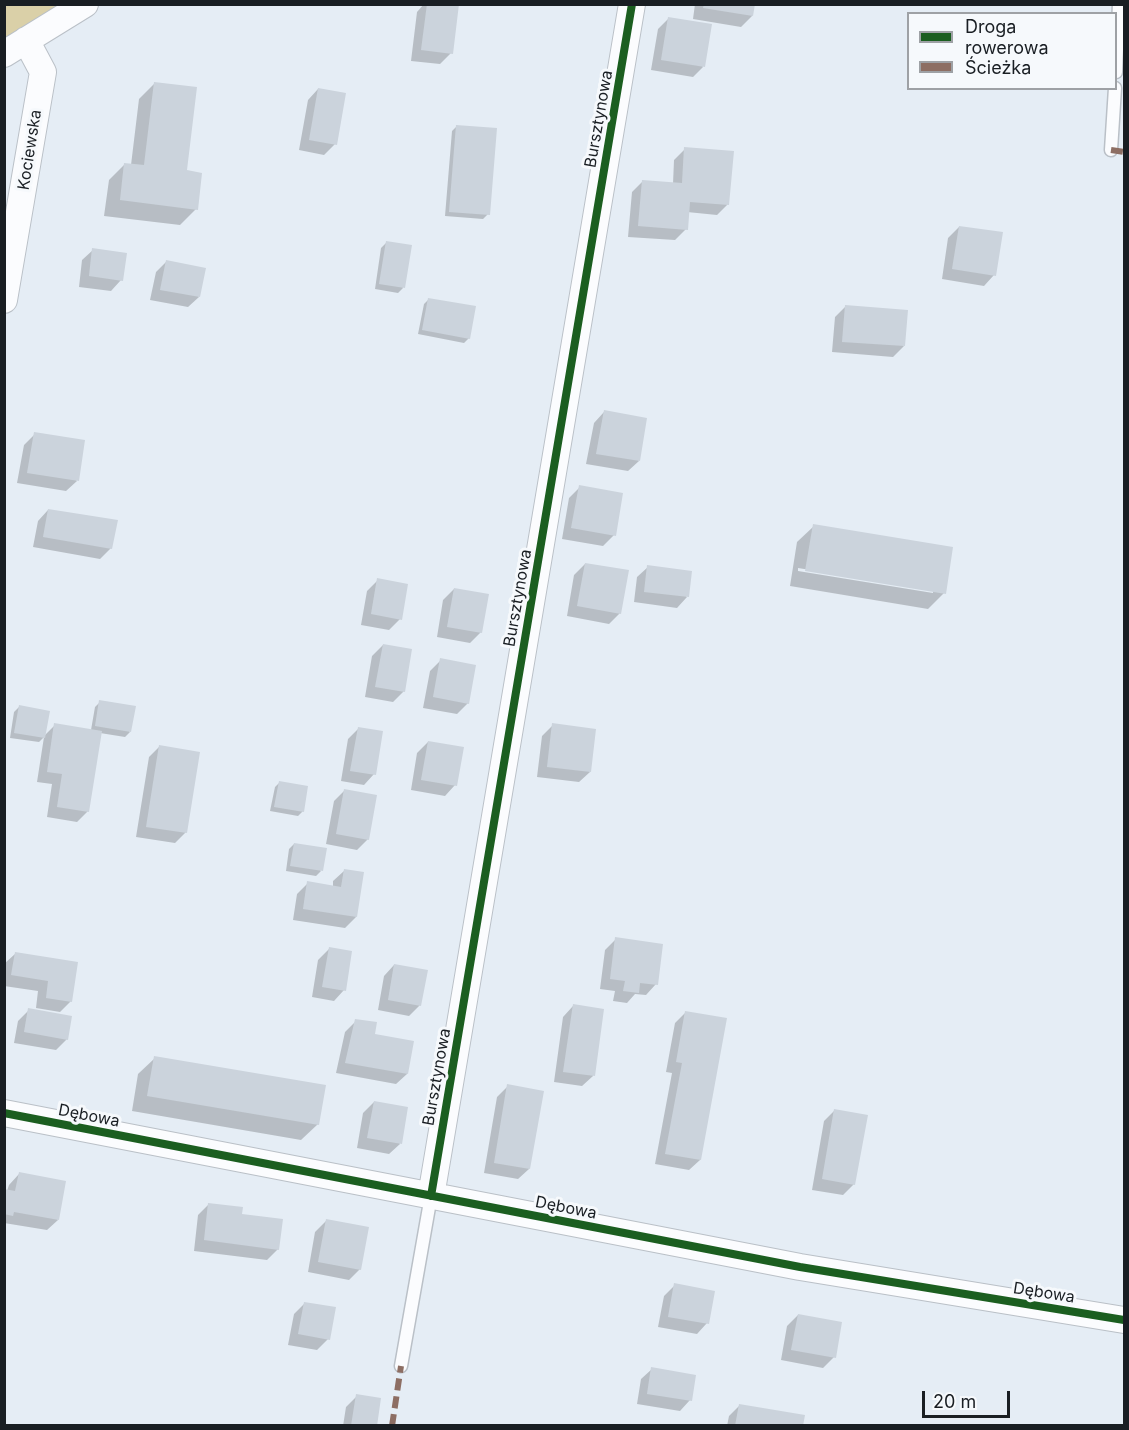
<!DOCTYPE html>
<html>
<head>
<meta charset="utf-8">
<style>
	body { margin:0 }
	#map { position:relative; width:1129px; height:1430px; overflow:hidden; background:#e5edf5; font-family:Inter,sans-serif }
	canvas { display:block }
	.frame { position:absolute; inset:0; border:6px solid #191e23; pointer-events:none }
	.legend { position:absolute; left:907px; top:12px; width:210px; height:78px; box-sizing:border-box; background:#f6f9fc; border:2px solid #9ea1a5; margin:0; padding:8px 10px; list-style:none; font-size:18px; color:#191e23 }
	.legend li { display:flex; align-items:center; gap:12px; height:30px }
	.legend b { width:30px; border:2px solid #9ea1a5 }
	.scale { position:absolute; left:922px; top:1391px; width:88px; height:27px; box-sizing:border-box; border:3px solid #191e23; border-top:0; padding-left:8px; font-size:18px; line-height:21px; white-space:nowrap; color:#191e23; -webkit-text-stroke:4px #f6f9fc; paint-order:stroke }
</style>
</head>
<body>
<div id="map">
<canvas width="1129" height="1430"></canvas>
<div class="frame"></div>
<ul class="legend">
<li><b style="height:8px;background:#1b5e20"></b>Droga rowerowa</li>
<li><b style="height:8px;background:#8d6e63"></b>Ścieżka</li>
</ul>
<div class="scale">20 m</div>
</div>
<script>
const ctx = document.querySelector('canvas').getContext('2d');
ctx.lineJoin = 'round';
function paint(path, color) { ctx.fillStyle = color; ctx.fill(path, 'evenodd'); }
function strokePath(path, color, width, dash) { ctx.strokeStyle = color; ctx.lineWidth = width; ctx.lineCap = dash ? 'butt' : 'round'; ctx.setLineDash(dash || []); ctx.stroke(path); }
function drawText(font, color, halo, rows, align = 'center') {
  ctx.font = font + ' Inter,sans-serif'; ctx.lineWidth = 6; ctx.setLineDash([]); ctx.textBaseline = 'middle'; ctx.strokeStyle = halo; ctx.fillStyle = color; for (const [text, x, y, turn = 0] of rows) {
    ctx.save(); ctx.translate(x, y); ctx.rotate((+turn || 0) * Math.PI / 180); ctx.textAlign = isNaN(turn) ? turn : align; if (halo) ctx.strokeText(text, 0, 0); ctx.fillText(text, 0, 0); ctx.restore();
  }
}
const green = new Path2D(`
	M 5,4 L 85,5 L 5,52 Z`);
const shadow = new Path2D(`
	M 424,4 L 457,5 L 451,53 L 440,64 L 411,61 L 417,12 Z
	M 695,4 L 753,4 L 752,16 L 741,27 L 693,19 Z
	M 669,18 L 703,67 L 693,77 L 651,70 L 658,29 Z
	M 155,83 L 185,172 L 196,209 L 180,225 L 104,216 L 109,180 L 125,164 L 131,165 L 139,99 Z
	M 318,89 L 335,144 L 324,155 L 299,150 L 308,100 Z
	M 457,126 L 488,214 L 483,219 L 445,216 L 452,131 Z
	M 685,149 L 728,204 L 717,215 L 687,212 L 686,229 L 675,240 L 628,237 L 632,192 L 643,181 L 673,184 L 674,160 Z
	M 959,227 L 994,275 L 984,286 L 942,279 L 948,238 Z
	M 386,243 L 403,288 L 398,293 L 375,289 L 381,248 Z
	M 93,250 L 121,280 L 111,291 L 79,287 L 82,260 Z
	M 166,262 L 199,297 L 188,307 L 150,300 L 156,272 Z
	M 429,299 L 469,338 L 464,343 L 418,334 L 424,304 Z
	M 846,306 L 904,346 L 893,357 L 832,352 L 835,317 Z
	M 604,412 L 639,461 L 628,471 L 586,464 L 594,423 Z
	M 35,434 L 77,481 L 66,491 L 17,483 L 24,445 Z
	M 580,487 L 614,535 L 603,546 L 562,539 L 569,498 Z
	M 48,510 L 111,548 L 100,559 L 33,547 L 38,521 Z
	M 814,526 L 944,593 L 928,609 L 790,586 L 797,542 ZM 798,568 L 933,590 L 933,593 L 798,571 Z
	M 585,564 L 620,613 L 609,624 L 567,616 L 574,575 Z
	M 648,567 L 687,597 L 677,608 L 634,602 L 637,577 Z
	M 378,580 L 400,619 L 389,630 L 361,625 L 367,591 Z
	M 454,589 L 481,632 L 470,643 L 437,637 L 443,600 Z
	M 383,645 L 404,691 L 393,702 L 365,697 L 372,656 Z
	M 441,660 L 468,703 L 457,714 L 423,708 L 430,671 Z
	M 100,702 L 130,732 L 125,737 L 100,733 L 88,811 L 77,822 L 47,817 L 52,784 L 37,782 L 44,737 L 39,742 L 10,738 L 14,712 L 19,707 L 44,736 L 55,725 L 91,730 L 95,707 Z
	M 553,725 L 590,772 L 579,782 L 537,777 L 542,736 Z
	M 359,728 L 374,774 L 364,785 L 341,781 L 348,739 Z
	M 428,742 L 455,785 L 445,796 L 411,790 L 417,753 Z
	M 159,747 L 186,832 L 175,843 L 136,837 L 149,757 Z
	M 280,782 L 303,811 L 298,816 L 270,811 L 275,787 Z
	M 344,791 L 368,839 L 357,850 L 326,844 L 334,801 Z
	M 294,844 L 321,871 L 316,876 L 286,871 L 289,849 Z
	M 344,871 L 356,917 L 345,928 L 293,920 L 297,894 L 308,883 L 333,887 L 333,881 Z
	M 616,939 L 656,984 L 646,995 L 635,994 L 627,1003 L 613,1001 L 615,991 L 600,989 L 605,950 Z
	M 329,949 L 344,990 L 334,1001 L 312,997 L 318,960 Z
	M 15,954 L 77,963 L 71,1001 L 60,1012 L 36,1008 L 38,991 L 4,986 L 4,964 Z
	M 394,965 L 420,1005 L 409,1016 L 378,1010 L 384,976 Z
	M 573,1006 L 593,1076 L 582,1086 L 554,1082 L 563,1017 Z
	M 29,1010 L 67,1039 L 56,1050 L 14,1043 L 18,1021 Z
	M 686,1012 L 700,1160 L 689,1170 L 655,1164 L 672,1073 L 666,1072 L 675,1023 Z
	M 356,1021 L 373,1035 L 412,1042 L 407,1074 L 396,1084 L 336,1073 L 345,1032 Z
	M 155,1058 L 318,1124 L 301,1140 L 132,1111 L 138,1074 Z
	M 508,1086 L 529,1169 L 518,1179 L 484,1173 L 497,1097 Z
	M 374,1102 L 400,1144 L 389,1154 L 357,1148 L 363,1113 Z
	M 834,1111 L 854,1184 L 843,1195 L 812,1190 L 824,1121 Z
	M 19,1174 L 58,1220 L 47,1230 L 4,1223 L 4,1190 L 7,1191 L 9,1185 Z
	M 209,1204 L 241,1215 L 278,1249 L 267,1260 L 194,1251 L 198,1215 Z
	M 326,1221 L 360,1269 L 349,1280 L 308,1272 L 315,1232 Z
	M 675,1285 L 707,1323 L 697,1334 L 658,1327 L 664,1296 Z
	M 305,1303 L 328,1339 L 317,1350 L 288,1345 L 294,1314 Z
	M 798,1315 L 834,1357 L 823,1368 L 781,1360 L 787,1326 Z
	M 652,1369 L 690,1400 L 680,1411 L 637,1404 L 641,1379 Z
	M 357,1396 L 375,1426 L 343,1426 L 346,1407 Z
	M 740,1405 L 801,1426 L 727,1426 L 729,1416 Z`);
const building = new Path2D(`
	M 427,4 L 459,4 L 453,54 L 421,50 Z
	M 704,4 L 755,4 L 753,16 L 703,8 Z
	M 668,17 L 712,24 L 705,67 L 661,60 Z
	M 154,82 L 197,87 L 187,170 L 202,173 L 198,210 L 120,200 L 124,163 L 144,165 Z
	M 318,88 L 346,93 L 337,145 L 309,140 Z
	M 456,125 L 497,128 L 490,215 L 449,212 Z
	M 684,147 L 734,151 L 729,205 L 690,202 L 688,230 L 638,226 L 642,180 L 682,183 Z
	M 959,226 L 1003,232 L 996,276 L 952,269 Z
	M 386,241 L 412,245 L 405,288 L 379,284 Z
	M 92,248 L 127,253 L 123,281 L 89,276 Z
	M 166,260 L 206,268 L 200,297 L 160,290 Z
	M 428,298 L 476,306 L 470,339 L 422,330 Z
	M 845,305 L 908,310 L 905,346 L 842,342 Z
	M 604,410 L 647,418 L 640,461 L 596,454 Z
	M 34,432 L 85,440 L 79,481 L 27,473 Z
	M 579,485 L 623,493 L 616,536 L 571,528 Z
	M 48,509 L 118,520 L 112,549 L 43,537 Z
	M 813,524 L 953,547 L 946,594 L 805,571 Z
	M 585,563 L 629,570 L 621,614 L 577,606 Z
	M 647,565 L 692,571 L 689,597 L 644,592 Z
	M 377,578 L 408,584 L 402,620 L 371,614 Z
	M 454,588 L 489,594 L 482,633 L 447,627 Z
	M 383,644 L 412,649 L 405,692 L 375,687 Z
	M 440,658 L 476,665 L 469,704 L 433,697 Z
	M 99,700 L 136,706 L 131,732 L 95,726 Z
	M 19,705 L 50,711 L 45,738 L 14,733 Z
	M 54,723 L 102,731 L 89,812 L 57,807 L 62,774 L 47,772 Z
	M 552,723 L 596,729 L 591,772 L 547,767 Z
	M 358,727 L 383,731 L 376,775 L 350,771 Z
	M 428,741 L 464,747 L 457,786 L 421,780 Z
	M 159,745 L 200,752 L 187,833 L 146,827 Z
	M 279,781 L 308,786 L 304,812 L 274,807 Z
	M 344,789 L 377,795 L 369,840 L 336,834 Z
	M 294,843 L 327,848 L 323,871 L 290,866 Z
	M 344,869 L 364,872 L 357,917 L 303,909 L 307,881 L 341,887 Z
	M 615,937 L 663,944 L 658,985 L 640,983 L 639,993 L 623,991 L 625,981 L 610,979 Z
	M 329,947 L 352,951 L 346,991 L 322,987 Z
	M 15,952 L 78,962 L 72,1002 L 46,998 L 48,981 L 11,975 Z
	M 394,964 L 428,970 L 421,1006 L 388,1000 Z
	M 573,1004 L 604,1009 L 595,1076 L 563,1072 Z
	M 28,1008 L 72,1016 L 68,1040 L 24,1032 Z
	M 685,1011 L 727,1018 L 701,1160 L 665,1154 L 682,1063 L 676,1062 Z
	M 355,1019 L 377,1022 L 375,1034 L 414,1041 L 408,1074 L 345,1063 Z
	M 154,1056 L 326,1085 L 319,1125 L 147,1096 Z
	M 507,1084 L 544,1091 L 530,1169 L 494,1163 Z
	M 374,1101 L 408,1107 L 402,1144 L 367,1138 Z
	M 834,1109 L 868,1115 L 855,1185 L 822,1179 Z
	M 19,1172 L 66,1181 L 59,1220 L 14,1212 L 13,1216 L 4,1214 L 4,1189 L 15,1191 Z
	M 208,1203 L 243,1207 L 242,1214 L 283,1219 L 279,1250 L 204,1240 Z
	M 326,1219 L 369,1227 L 361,1270 L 318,1262 Z
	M 674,1283 L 715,1291 L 709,1324 L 668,1317 Z
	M 304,1302 L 336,1307 L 330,1340 L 298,1334 Z
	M 798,1314 L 842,1322 L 836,1358 L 791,1350 Z
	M 651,1367 L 696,1375 L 692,1401 L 647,1394 Z
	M 356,1394 L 381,1398 L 377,1426 L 351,1426 Z
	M 739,1404 L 805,1415 L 803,1426 L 735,1426 Z`);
const lane = new Path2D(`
	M 1116,72 L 1119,4
	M 1111,150 L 1115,88
	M 401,1366 L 431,1196`);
const street = new Path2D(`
	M 4,54 L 85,4
	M 4,300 L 43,72 L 26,40
	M 4,1113 L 800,1267 L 1124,1320
	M 431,1196 L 632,4`);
const quiet = new Path2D(`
	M 1111,150 L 1124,152
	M 392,1426 L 401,1366`);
const cycleway = new Path2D(`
	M 4,1113 L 800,1267 L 1124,1320
	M 431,1196 L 632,4`);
const streetNames = [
	["Bursztynowa",599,119,-80],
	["Kociewska",30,150,-81],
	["Bursztynowa",518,598,-80],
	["Bursztynowa",437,1077,-80],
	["Dębowa",89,1116,11],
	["Dębowa",566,1208,11],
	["Dębowa",1044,1293,9]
];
paint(green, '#dad0a8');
paint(shadow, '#0003');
paint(building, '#cbd3dc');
strokePath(lane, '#bac0c7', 15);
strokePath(street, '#bac0c7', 28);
strokePath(lane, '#fbfcfe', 12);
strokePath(street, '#fbfcfe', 26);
strokePath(quiet, '#8d6e63', 6, [12, 6]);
strokePath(cycleway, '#1b5e20', 8);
drawText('16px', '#191e23', '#f6f9fc', streetNames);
</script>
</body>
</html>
